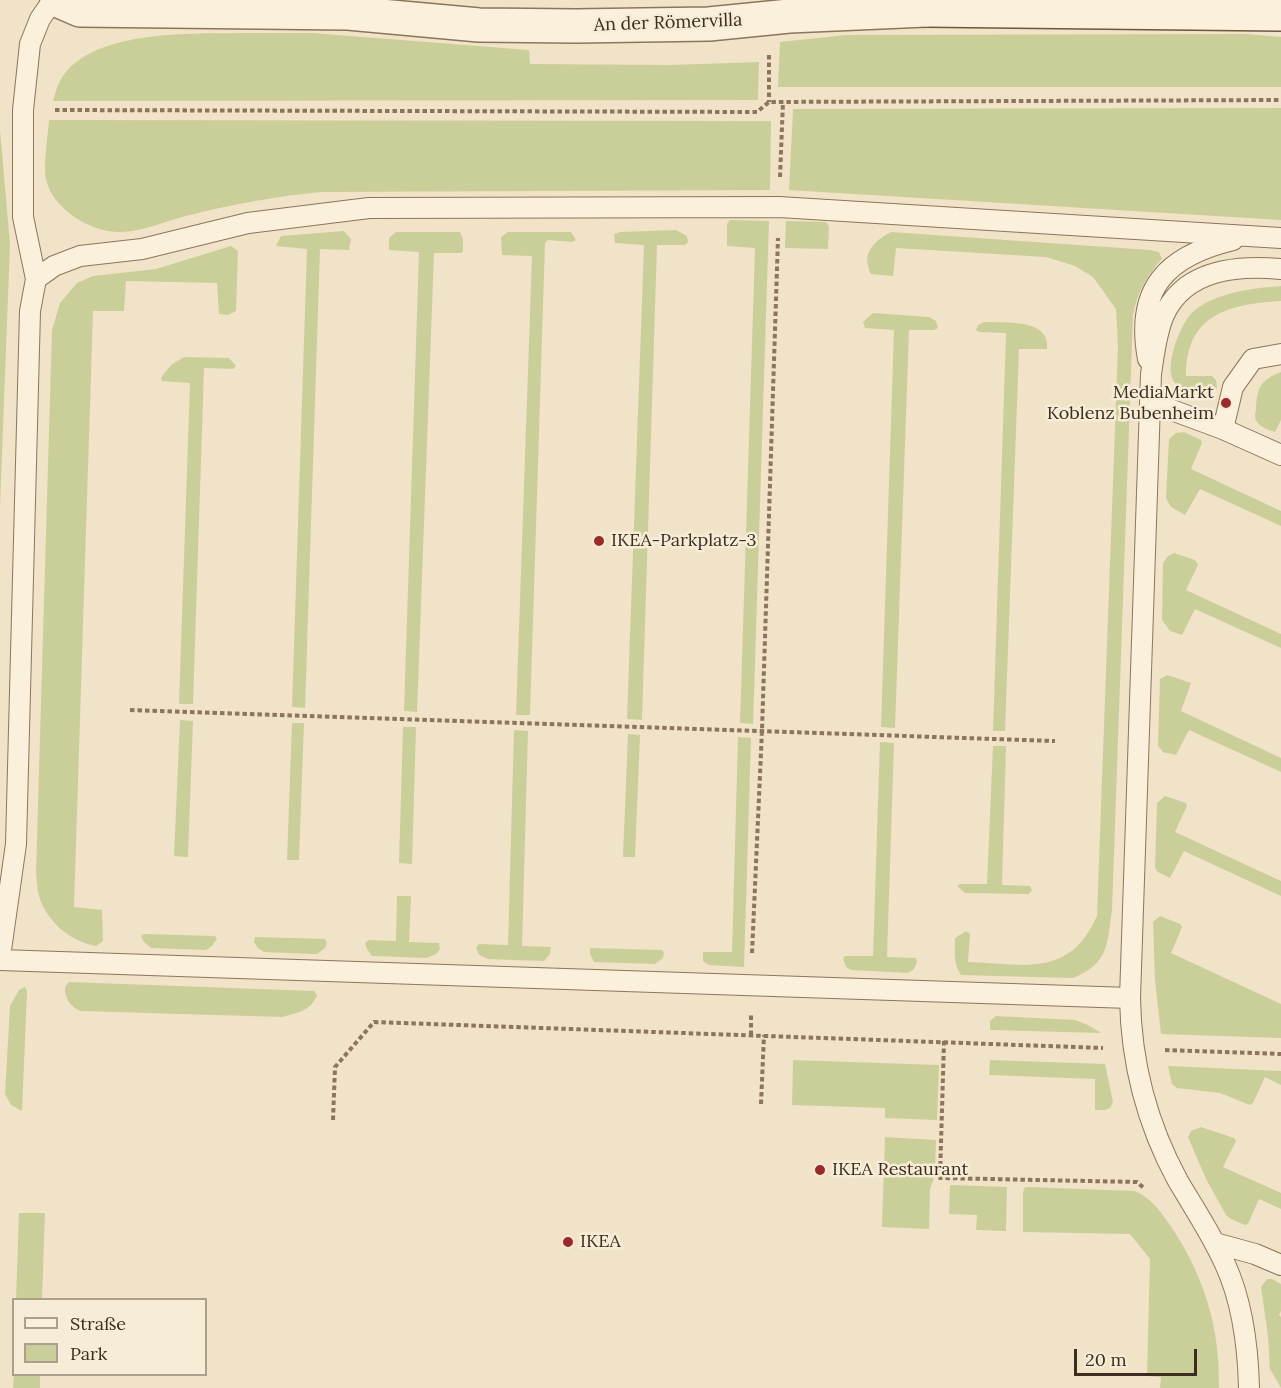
<!DOCTYPE html>
<html>
<head>
<meta charset="utf-8">
<style>
	body { margin:0 }
	#map { position:relative; width:1281px; height:1388px; overflow:hidden; background:#f0e3c7; font-family:Lora,serif }
	canvas { display:block }
	.legend { position:absolute; left:12px; top:1298px; width:195px; height:78px; box-sizing:border-box; background:#f7edd7; border:2px solid #aca08d; margin:0; padding:8px 10px; list-style:none; font-size:18px; color:#3c2d1f }
	.legend li { display:flex; align-items:center; gap:12px; height:30px }
	.legend b { width:30px; border:2px solid #aca08d }
	.scale { position:absolute; left:1074px; top:1349px; width:123px; height:27px; box-sizing:border-box; border:3px solid #3c2d1f; border-top:0; padding-left:8px; font-size:18px; line-height:21px; white-space:nowrap; color:#3c2d1f; -webkit-text-stroke:4px #f7edd7; paint-order:stroke }
</style>
</head>
<body>
<div id="map">
<canvas width="1281" height="1388"></canvas>
<ul class="legend">
<li><b style="height:8px;background:#faf0db"></b>Straße</li>
<li><b style="height:16px;background:#cacf9a"></b>Park</li>
</ul>
<div class="scale">20 m</div>
</div>
<script>
const ctx = document.querySelector('canvas').getContext('2d');
ctx.lineJoin = 'round';
function paint(path, color) { ctx.fillStyle = color; ctx.fill(path, 'evenodd'); }
function strokePath(path, color, width, dash) { ctx.strokeStyle = color; ctx.lineWidth = width; ctx.lineCap = dash ? 'butt' : 'round'; ctx.setLineDash(dash || []); ctx.stroke(path); }
function drawText(font, color, halo, rows, align = 'center') {
  ctx.font = font + ' Lora,serif'; ctx.lineWidth = 5; ctx.setLineDash([]); ctx.textBaseline = 'middle'; ctx.strokeStyle = halo; ctx.fillStyle = color; for (const [text, x, y, turn = 0] of rows) {
    ctx.save(); ctx.translate(x, y); ctx.rotate((+turn || 0) * Math.PI / 180); ctx.textAlign = isNaN(turn) ? turn : align; if (halo) ctx.strokeText(text, 0, 0); ctx.fillText(text, 0, 0); ctx.restore();
  }
}
const green = new Path2D(`
	M 246,33 L 312,33 L 529,50 L 530,64 L 669,65 L 759,62 L 758,100 L 53,101 C 55,95 56,89 59,83 C 86,28 195,34 246,33 Z
	M 1247,34 L 1281,37 L 1281,87 L 778,87 L 780,42 L 846,35 Z
	M 1281,108 L 1281,220 L 789,190 L 793,109 Z
	M 49,120 L 771,121 L 770,190 L 321,192 C 277,196 234,204 190,215 C 167,220 144,232 119,232 C 91,232 52,209 46,179 C 43,166 48,135 49,120 Z
	M 0,130 L 10,244 L 0,507 Z
	M 730,220 L 769,221 L 753,724 L 740,723 L 755,248 L 727,246 L 727,224 Z
	M 786,221 L 826,222 L 829,226 L 828,249 L 785,248 Z
	M 676,230 L 687,236 L 688,242 L 685,245 L 657,245 L 642,720 L 627,719 L 644,245 L 615,243 L 614,234 L 620,232 Z
	M 344,231 L 351,239 L 349,250 L 320,249 L 305,708 L 292,707 L 307,249 L 276,246 L 281,236 Z
	M 396,232 L 460,232 L 463,239 L 463,251 L 461,253 L 434,253 L 417,712 L 404,711 L 419,252 L 389,250 L 389,238 Z
	M 508,232 L 571,232 L 576,240 L 572,242 L 548,240 L 545,243 L 530,715 L 516,715 L 532,256 L 502,255 L 501,237 Z
	M 891,232 L 1150,250 L 1159,252 L 1162,259 C 1147,275 1137,293 1133,315 L 1112,910 C 1107,945 1109,963 1073,978 L 961,975 C 953,964 955,951 955,938 L 966,931 L 970,934 L 968,962 C 1026,964 1069,978 1097,916 L 1118,346 L 1116,309 L 1093,277 L 1075,266 L 1046,257 L 896,248 L 893,276 L 871,274 C 861,253 873,242 891,232 Z
	M 231,246 L 238,251 L 236,311 L 228,315 L 219,314 L 217,283 L 126,281 L 124,311 L 93,311 L 74,907 L 102,910 L 103,941 L 96,946 C 71,942 46,921 39,896 C 37,889 37,880 36,872 L 52,330 L 60,303 L 77,283 L 93,276 L 156,269 Z
	M 1281,286 L 1281,301 C 1229,304 1186,314 1186,376 L 1212,376 L 1216,380 L 1217,388 L 1211,394 C 1202,396 1198,394 1189,390 C 1185,389 1179,387 1176,384 C 1162,371 1179,328 1190,315 C 1210,293 1253,288 1281,286 Z
	M 873,313 L 929,317 L 936,321 L 938,328 L 934,330 L 909,330 L 895,728 L 881,727 L 894,330 L 865,328 L 863,322 Z
	M 984,322 C 1003,323 1051,318 1047,349 L 1019,349 L 1005,731 L 993,731 L 1006,333 L 979,332 L 976,330 L 978,325 Z
	M 184,357 L 229,358 L 236,366 L 233,369 L 204,368 L 193,704 L 179,704 L 190,383 L 162,381 L 161,378 L 171,365 Z
	M 1281,372 L 1281,420 L 1275,432 C 1269,430 1262,428 1258,423 C 1254,419 1255,415 1256,409 C 1257,388 1260,380 1281,372 Z
	M 1184,432 L 1201,440 L 1202,443 L 1191,469 L 1281,511 L 1281,526 L 1200,489 L 1185,515 L 1171,507 L 1166,498 L 1169,439 L 1176,433 Z
	M 1174,553 L 1195,560 L 1198,565 L 1186,590 L 1281,634 L 1281,648 L 1195,609 L 1182,635 L 1170,631 L 1162,620 L 1163,563 L 1168,556 Z
	M 1167,675 L 1191,683 L 1181,711 L 1281,758 L 1281,772 L 1189,730 L 1176,755 L 1163,752 L 1158,746 L 1160,679 Z
	M 180,720 L 193,721 L 188,857 L 174,856 Z
	M 292,723 L 304,723 L 299,860 L 287,860 Z
	M 403,727 L 416,727 L 412,864 L 399,863 Z
	M 514,730 L 528,731 L 522,946 L 551,947 L 550,954 L 544,961 L 488,959 L 479,955 L 476,948 L 479,944 L 508,945 Z
	M 628,734 L 640,735 L 635,857 L 623,857 Z
	M 738,737 L 751,738 L 744,967 L 709,965 L 703,961 L 703,952 L 732,952 Z
	M 880,742 L 894,743 L 887,957 L 916,958 L 917,962 L 914,969 L 908,973 L 851,970 L 846,967 L 843,959 L 845,956 L 873,956 Z
	M 993,746 L 1006,746 L 1002,885 L 1030,886 L 1032,890 L 1029,894 L 965,893 L 957,886 L 960,884 L 987,884 Z
	M 1165,796 L 1186,803 L 1187,806 L 1175,832 L 1281,881 L 1281,896 L 1184,851 L 1170,878 L 1158,872 L 1155,868 L 1157,803 Z
	M 397,896 L 411,896 L 409,942 L 439,943 L 440,949 L 436,954 L 427,958 L 372,956 L 367,949 L 365,943 L 369,940 L 396,941 Z
	M 1160,916 L 1180,924 L 1182,927 L 1171,953 L 1281,1004 L 1281,1038 L 1161,1034 L 1155,980 L 1153,922 Z
	M 144,934 L 215,936 L 217,939 L 212,946 L 206,950 L 151,948 L 144,942 L 141,936 Z
	M 255,937 L 325,939 L 327,943 L 325,948 L 317,954 L 264,952 L 258,948 L 254,942 Z
	M 590,948 L 662,950 L 664,953 L 663,958 L 655,964 L 594,962 L 590,954 Z
	M 69,982 L 314,991 L 317,995 C 311,1011 298,1012 283,1017 L 80,1011 C 69,1005 65,999 65,987 Z
	M 25,987 L 27,991 L 22,1111 L 11,1105 L 5,1094 L 10,1006 L 19,990 Z
	M 996,1016 L 1075,1020 L 1088,1025 L 1101,1033 L 990,1030 L 990,1021 Z
	M 793,1060 L 939,1065 L 937,1120 L 885,1118 L 885,1108 L 792,1105 Z
	M 990,1060 L 1105,1064 L 1113,1102 L 1110,1108 L 1105,1110 L 1095,1110 L 1095,1079 L 989,1075 Z
	M 1168,1066 L 1281,1071 L 1281,1085 L 1265,1077 L 1253,1103 L 1250,1105 L 1220,1093 L 1177,1088 L 1172,1084 Z
	M 1201,1127 L 1234,1138 L 1236,1141 L 1223,1167 L 1281,1193 L 1281,1209 L 1259,1199 L 1248,1224 L 1245,1225 L 1231,1219 L 1226,1215 L 1206,1179 L 1188,1137 L 1191,1131 Z
	M 885,1137 L 936,1140 L 935,1175 L 930,1189 L 929,1229 L 882,1227 Z
	M 950,1185 L 1007,1187 L 1006,1231 L 976,1230 L 977,1215 L 949,1214 Z
	M 1028,1187 L 1134,1191 C 1151,1197 1160,1211 1170,1225 C 1204,1275 1220,1327 1219,1388 L 1160,1388 L 1161,1377 L 1147,1376 L 1150,1259 L 1130,1234 L 1023,1232 L 1023,1193 L 1024,1188 Z
	M 19,1213 L 45,1213 L 42,1299 L 16,1299 Z
	M 1267,1279 L 1272,1279 L 1281,1284 L 1281,1311 L 1279,1315 L 1281,1317 L 1281,1388 L 1270,1369 L 1268,1336 L 1261,1287 Z
	M 14,1375 L 40,1375 L 40,1388 L 13,1388 Z`);
const path = new Path2D(`
	M 769,55 L 769,102
	M 55,110 L 757,112 L 769,102 L 1281,100
	M 780,177 L 783,102
	M 130,710 L 1055,741
	M 752,953 L 762,730 L 778,238
	M 751,1035 L 751,1015
	M 944,1041 L 940,1178 L 1137,1182 L 1145,1189
	M 1165,1050 L 1281,1054
	M 761,1104 L 764,1035
	M 333,1120 L 335,1067 L 374,1022 L 1103,1048`);
const lane = new Path2D(`
	M 36,279 L 54,266 L 80,256 L 142,249 L 248,223 L 369,208 L 779,207 L 1281,238
	M 1148,359 C 1135,289 1166,256 1233,240
	M 1150,402 L 1223,429 L 1281,455
	M 1223,429 L 1233,387 L 1253,359 L 1281,354
	M 0,957 L 16,844 L 30,311 L 36,279 L 23,217 L 23,110 L 30,44 L 40,19 L 53,0
	M 0,960 L 1130,998
	M 1215,1243 L 1255,1254 L 1281,1265
	M 1249,1388 C 1248,1346 1243,1303 1225,1264 C 1212,1235 1194,1208 1178,1181 C 1147,1124 1131,1063 1130,998 L 1151,374 C 1154,355 1156,333 1164,315 C 1185,269 1237,265 1281,269`);
const street = new Path2D(`
	M 57,0 L 80,10 L 348,13 L 479,25 L 576,26 L 709,24 L 789,16 L 926,10`);
const secondary = new Path2D(`
	M 926,0 L 926,10 L 1281,14`);
const markers = [
	[1226,403,6,"#9e292c"],
	[599,541,6,"#9e292c"],
	[820,1170,6,"#9e292c"],
	[568,1242,6,"#9e292c"]
];
const streetNames = [
	["An der Römervilla",668,23,-2]
];
const poiNames = [
	["MediaMarkt",1214,393,"right"],
	["Koblenz Bubenheim",1214,414,"right"],
	["IKEA-Parkplatz-3",611,541],
	["IKEA Restaurant",832,1170],
	["IKEA",580,1242]
];
paint(green, '#cacf9a');
strokePath(lane, '#8d755b', 22);
strokePath(street, '#8d755b', 36);
strokePath(secondary, '#6f563e', 36);
strokePath(path, '#8d755b', 4, [4.5, 3]);
strokePath(lane, '#faf0db', 20);
strokePath(street, '#faf0db', 33);
strokePath(secondary, '#faf0db', 33);
for (const [x, y, r, color] of markers) { const dot = new Path2D(); dot.arc(x, y, r, 0, 2 * Math.PI); ctx.fillStyle = color; ctx.fill(dot); strokePath(dot, '#f7edd7', 2); }
drawText('18px', '#3c2d1f', '#f7edd7', streetNames);
drawText('18px', '#3c2d1f', '#f7edd7', poiNames, 'left');
</script>
</body>
</html>
